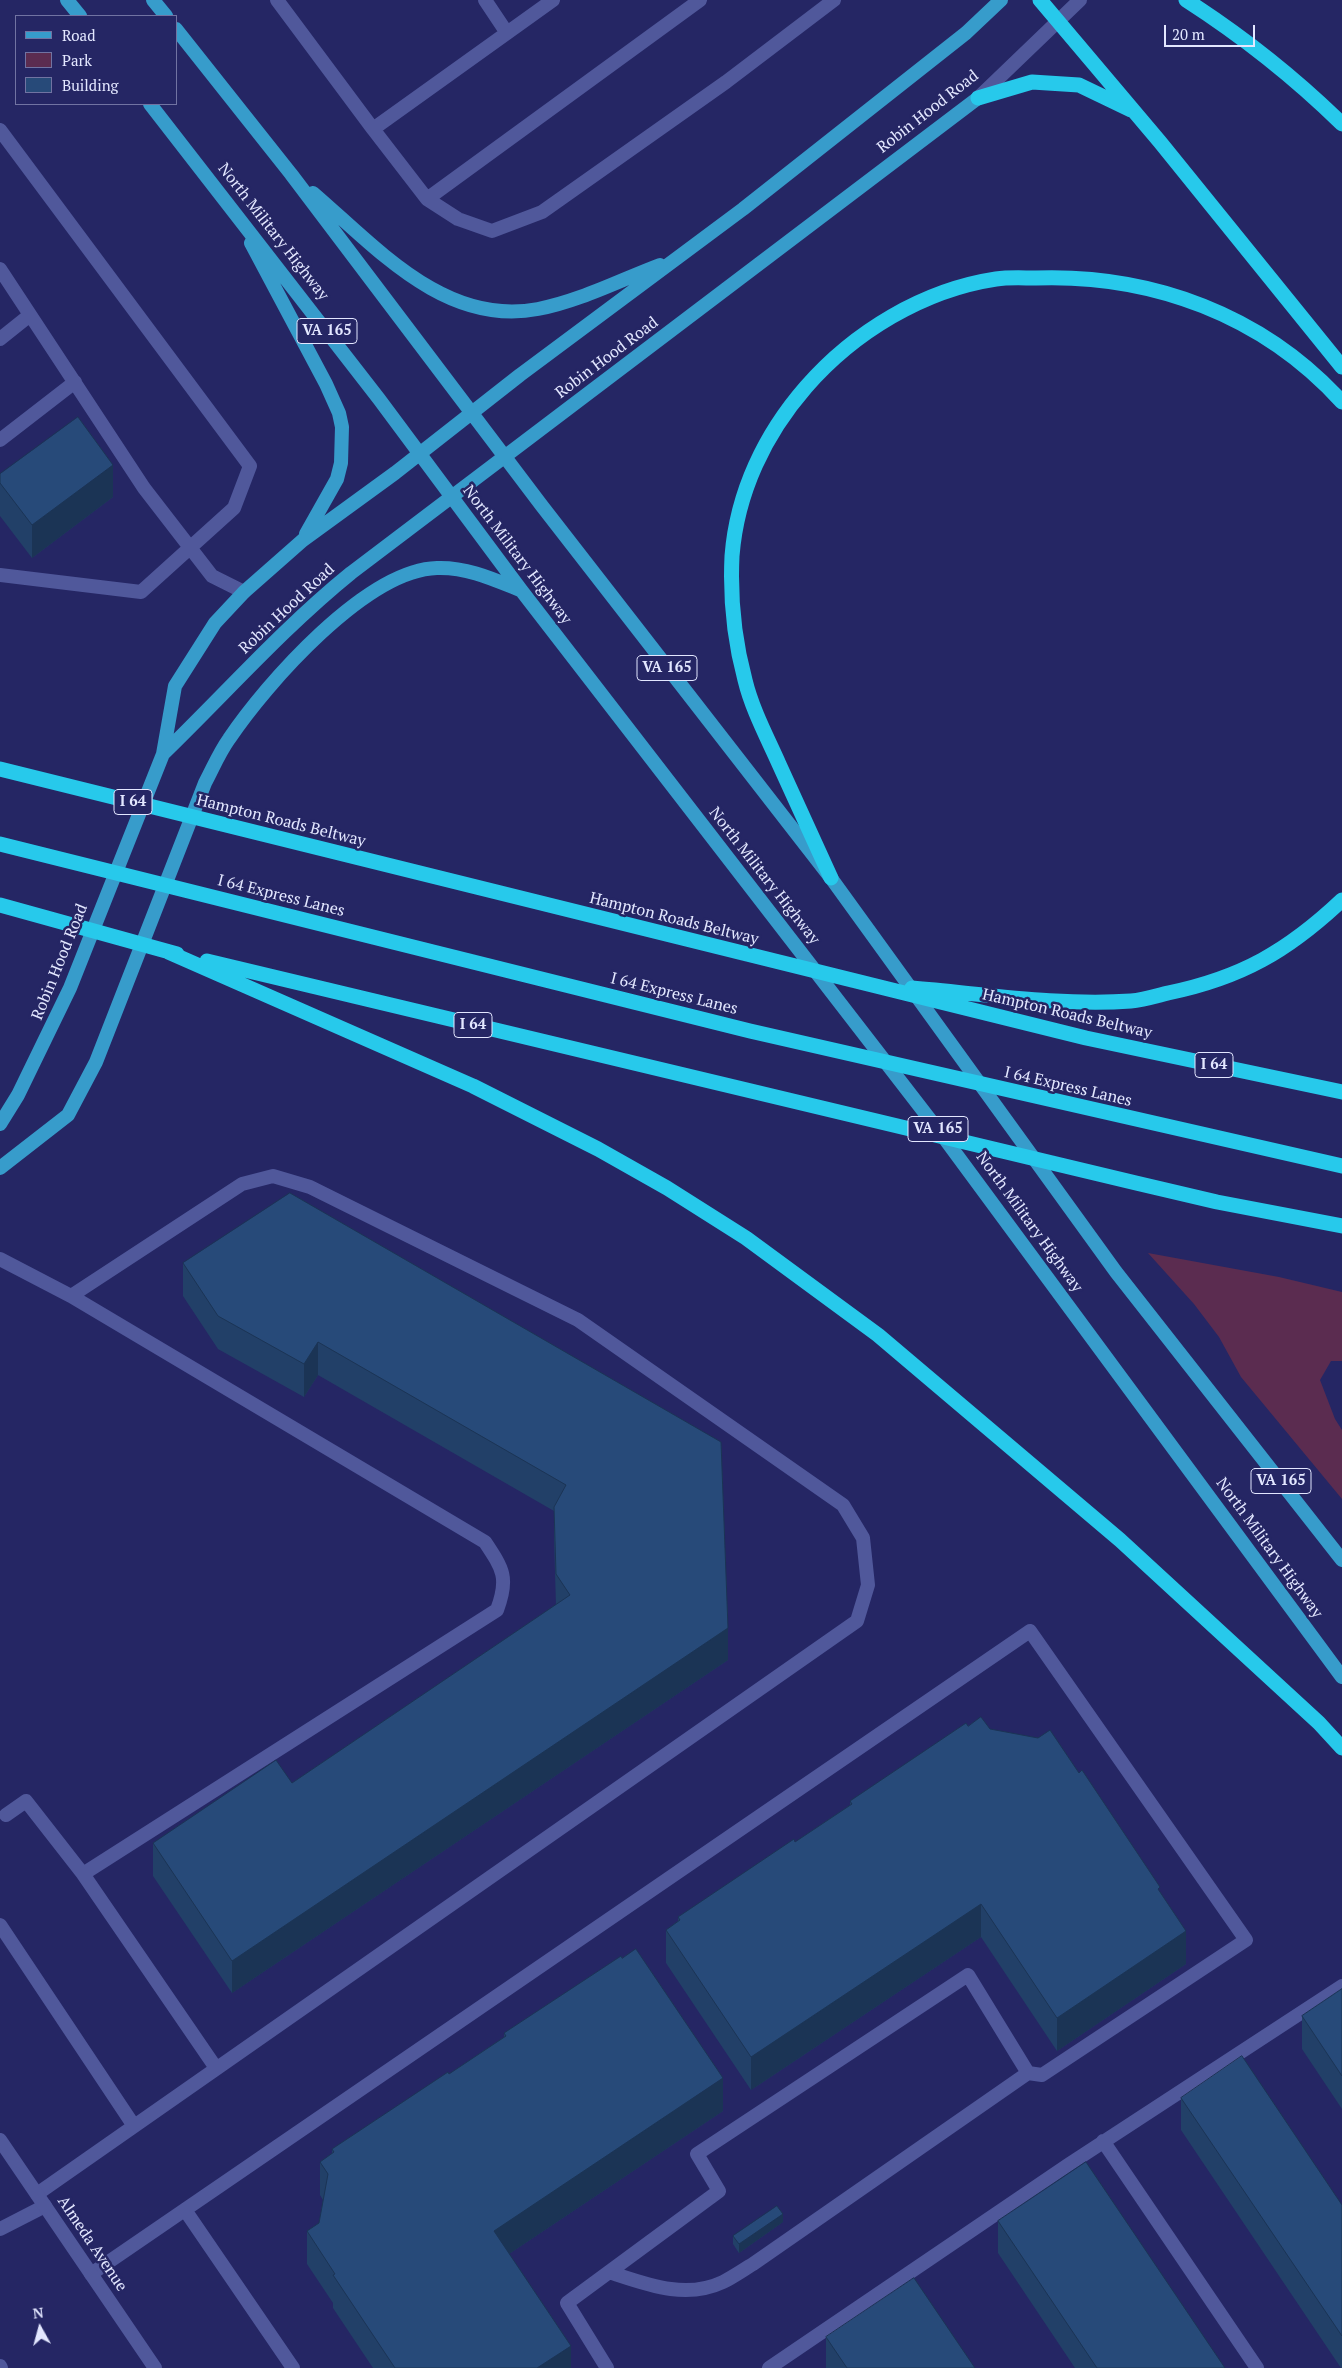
<!DOCTYPE html>
<html>
<head>
<meta charset="utf-8">
<style>
	body { margin:0 }
	#map { position:relative; width:1342px; height:2368px; overflow:hidden; background:#252664; font-family:"PT Serif",serif }
	canvas { display:block }
	.legend { position:absolute; left:15px; top:15px; width:162px; height:90px; box-sizing:border-box; background:#252664; border:1px solid #7173a2; margin:0; padding:6px 9px; list-style:none; font-size:15px; color:#e3e7ff }
	.legend li { display:flex; align-items:center; gap:10px; height:25px }
	.legend b { width:25px; border:1px solid #7173a2 }
	.north { position:absolute; left:15px; top:2303px; width:50px; height:50px; -webkit-text-stroke:4px #252664; paint-order:stroke; rotate:353deg; font-size:14px; font-weight:700; line-height:20px; text-align:center; color:#e3e7ff }
	.north::after { content:''; display:block; margin:auto; width:18px; height:22px; background:#e3e7ff; clip-path:polygon(50% 0,100% 100%,50% 72%,0 100%) }
	.scale { position:absolute; left:1164px; top:25px; width:91px; height:22px; box-sizing:border-box; border:2px solid #e3e7ff; border-top:0; padding-left:6px; font-size:15px; line-height:18px; white-space:nowrap; color:#e3e7ff; -webkit-text-stroke:4px #252664; paint-order:stroke }
</style>
</head>
<body>
<div id="map">
<canvas width="1342" height="2368"></canvas>
<ul class="legend">
<li><b style="height:6px;background:#379ccb"></b>Road</li>
<li><b style="height:14px;background:#5b2c50"></b>Park</li>
<li><b style="height:14px;background:#274a79"></b>Building</li>
</ul>
<div class="north">N</div>
<div class="scale">20 m</div>
</div>
<script>
const ctx = document.querySelector('canvas').getContext('2d');
ctx.lineJoin = 'round';
function paint(path, color) { ctx.fillStyle = color; ctx.fill(path, 'evenodd'); }
function strokePath(path, color, width, dash) { ctx.strokeStyle = color; ctx.lineWidth = width; ctx.lineCap = dash ? 'butt' : 'round'; ctx.setLineDash(dash || []); ctx.stroke(path); }
function drawText(font, color, halo, rows, align = 'center') {
  ctx.font = font + ' "PT Serif",serif'; ctx.lineWidth = 5; ctx.setLineDash([]); ctx.textBaseline = 'middle'; ctx.strokeStyle = halo; ctx.fillStyle = color; for (const [text, x, y, turn = 0] of rows) {
    ctx.save(); ctx.translate(x, y); ctx.rotate((+turn || 0) * Math.PI / 180); ctx.textAlign = isNaN(turn) ? turn : align; if (halo) ctx.strokeText(text, 0, 0); ctx.fillText(text, 0, 0); ctx.restore();
  }
}
const green = new Path2D(`
	M 1148,1253 L 1279,1277 L 1342,1292 L 1342,1361 L 1331,1361 L 1320,1380 L 1335,1419 L 1342,1430 L 1342,1499 L 1241,1377 L 1219,1337 L 1194,1304 Z`);
const service = new Path2D(`
	M 277,0 L 373,129
	M 485,0 L 507,33
	M 553,0 L 373,129 L 427,199 L 700,0
	M 0,130 L 250,466 L 234,508 L 141,592 L 0,575
	M 427,199 L 458,219 L 492,231 L 542,212 L 726,82 L 834,0
	M 0,269 L 144,488 L 212,576 L 244,592
	M 0,339 L 30,315
	M 0,440 L 75,382
	M 0,1259 L 71,1296 L 485,1542 C 503,1569 509,1578 497,1610 L 83,1874 L 26,1801 L 6,1815
	M 83,1874 L 216,2068
	M 0,1925 L 134,2126
	M 1103,2141 L 1257,2368
	M 37,2194 L 857,1621 L 868,1585 L 863,1538 L 843,1505 L 578,1320 L 310,1187 L 273,1176 L 242,1184 L 71,1296
	M 185,2210 L 293,2368
	M 0,2229 L 45,2206
	M 609,2272 C 646,2284 685,2300 723,2282 C 733,2277 743,2270 753,2264 L 1028,2073
	M 91,2274 L 1030,1631 L 1246,1940 L 1042,2075 L 1028,2073 L 968,1975 L 697,2154 L 719,2191 L 567,2303 L 607,2368
	M 0,2366 L 1,2368
	M 769,2368 L 1068,2165 L 1342,1986`);
const tertiary = new Path2D(`
	M 978,98 L 1080,0
	M 0,2140 L 155,2368`);
const primary = new Path2D(`
	M 67,0 L 80,16
	M 153,0 L 166,16
	M 176,29 L 291,174 L 542,506 L 831,878 L 1116,1272 L 1342,1560
	M 150,104 L 379,399 L 521,590 L 945,1139 L 1342,1677
	M 313,193 C 376,247 445,327 538,309 C 580,301 620,280 660,265
	M 251,243 L 326,384 L 339,413 L 342,427 L 341,463 L 337,479 L 306,534
	M 163,754 C 226,693 283,628 351,573 L 978,98
	M 0,1124 L 18,1095 L 70,988 L 163,754 L 175,686 L 215,623 L 244,592 L 303,540 L 395,473 L 520,375 L 743,209 L 966,33 L 1001,0
	M 0,1168 L 68,1115 L 96,1062 L 205,783 C 213,768 219,753 229,739 C 266,684 366,570 437,568 C 467,567 493,579 520,590`);
const motorway = new Path2D(`
	M 1040,0 L 1160,142 L 1342,367
	M 1186,0 C 1242,36 1294,77 1342,124
	M 978,98 L 1032,82 L 1079,85 L 1131,110
	M 0,769 L 1086,1038 L 1342,1092
	M 0,844 L 750,1031 L 1342,1166
	M 831,878 C 814,840 796,802 779,764 C 767,737 752,709 745,680 C 734,639 730,598 732,556 C 737,492 765,434 806,387 C 854,332 923,290 996,279 C 1009,277 1023,278 1036,278 C 1152,274 1263,315 1342,402
	M 0,905 L 177,954
	M 168,952 L 473,1086 L 598,1149 L 667,1188 L 746,1238 L 878,1335 L 1120,1540 L 1319,1723 L 1342,1748
	M 207,961 L 1136,1183 L 1217,1202 L 1342,1226
	M 912,988 C 984,994 1059,1006 1131,1001 C 1143,1000 1156,996 1168,993 C 1241,978 1288,951 1342,900`);
const wall = new Path2D(`
	M 0,474 L 113,497 L 32,558 L 0,516 Z
	M 183,1263 L 721,1442 L 728,1660 L 232,1993 L 153,1876 L 153,1843 L 292,1783 L 556,1605 L 554,1540 L 554,1511 L 318,1375 L 304,1397 L 218,1349 L 183,1296 Z
	M 968,1726 L 990,1729 L 1160,1893 L 1186,1964 L 1057,2051 L 981,1937 L 751,2090 L 666,1963 L 666,1930 L 678,1921 L 678,1917 L 795,1842 L 850,1805 L 850,1801 Z
	M 1342,1989 L 1342,2109 L 1302,2049 L 1302,2016 Z
	M 504,2033 L 723,2111 L 509,2254 L 571,2368 L 373,2368 L 333,2308 L 333,2303 L 307,2264 L 307,2231 L 319,2223 L 323,2200 L 320,2195 L 320,2162 L 332,2154 L 332,2149 L 449,2074 L 504,2037 Z
	M 1181,2098 L 1342,2205 L 1342,2368 L 1341,2368 L 1181,2130 Z
	M 998,2221 L 1225,2368 L 1075,2368 L 998,2253 Z
	M 783,2222 L 739,2253 L 733,2244 L 733,2236 Z
	M 826,2337 L 975,2368 L 826,2368 Z`);
const shadedWall = new Path2D(`
	M 113,465 L 113,497 L 32,558 L 32,525 Z
	M 318,1342 L 318,1375 L 304,1397 L 304,1364 Z
	M 728,1628 L 728,1660 L 232,1993 L 232,1961 Z
	M 981,1904 L 981,1937 L 751,2090 L 751,2057 Z
	M 1186,1931 L 1186,1964 L 1057,2051 L 1057,2018 Z
	M 723,2078 L 723,2111 L 494,2264 L 494,2231 Z
	M 783,2214 L 783,2222 L 739,2253 L 739,2244 Z
	M 571,2346 L 571,2368 L 537,2368 Z`);
const building = new Path2D(`
	M 78,417 L 113,465 L 32,525 L 0,483 L 0,474 Z
	M 290,1193 L 721,1442 L 728,1628 L 232,1961 L 153,1843 L 276,1760 L 292,1783 L 570,1595 L 556,1574 L 554,1507 L 566,1485 L 318,1342 L 304,1364 L 218,1316 L 183,1263 Z
	M 981,1717 L 990,1729 L 1038,1738 L 1050,1730 L 1079,1773 L 1082,1770 L 1160,1887 L 1158,1889 L 1186,1931 L 1057,2018 L 981,1904 L 751,2057 L 666,1930 L 680,1920 L 678,1917 L 794,1839 L 795,1842 L 852,1804 L 850,1801 L 966,1723 L 968,1726 Z
	M 636,1949 L 723,2078 L 494,2231 L 571,2346 L 537,2368 L 395,2368 L 333,2275 L 335,2274 L 307,2231 L 319,2223 L 328,2174 L 320,2162 L 334,2152 L 332,2149 L 448,2072 L 449,2074 L 506,2036 L 504,2033 L 621,1956 L 622,1958 Z
	M 1342,1989 L 1342,2076 L 1302,2016 Z
	M 1242,2056 L 1342,2205 L 1342,2336 L 1181,2098 Z
	M 1086,2162 L 1225,2368 L 1097,2368 L 998,2221 Z
	M 777,2206 L 783,2214 L 739,2244 L 733,2236 Z
	M 914,2278 L 975,2368 L 847,2368 L 826,2337 Z`);
const shields = [
	[327,331,60],
	[667,668,60],
	[133,802,38],
	[473,1025,38],
	[1214,1065,38],
	[938,1129,60],
	[1281,1481,60]
];
const shieldNames = [
	["VA 165",327,331],
	["VA 165",667,668],
	["I 64",133,802],
	["I 64",473,1025],
	["I 64",1214,1065],
	["VA 165",938,1129],
	["VA 165",1281,1481]
];
const streetNames = [
	["Robin Hood Road",928,112,-38],
	["North Military Highway",273,232,52],
	["Robin Hood Road",607,358,-37],
	["North Military Highway",517,555,53],
	["Robin Hood Road",287,609,-43],
	["Hampton Roads Beltway",281,821,14],
	["North Military Highway",764,876,52],
	["I 64 Express Lanes",281,896,14],
	["Hampton Roads Beltway",674,919,14],
	["Robin Hood Road",60,962,-68],
	["I 64 Express Lanes",674,994,14],
	["Hampton Roads Beltway",1067,1014,13],
	["I 64 Express Lanes",1068,1087,13],
	["North Military Highway",1029,1222,54],
	["North Military Highway",1269,1548,54],
	["Almeda Avenue",92,2244,56]
];
paint(green, '#5b2c50');
strokePath(service, '#50589b', 14);
strokePath(tertiary, '#50589b', 14);
strokePath(primary, '#379ccb', 14);
strokePath(motorway, '#27c9eb', 15);
paint(wall, '#224068');
paint(shadedWall, '#1b3455');
paint(building, '#274a79');
strokePath(building, '#1b3455', 1);
for (const [x, y, w] of shields) { const box = new Path2D(); box.roundRect(x - w / 2, y - 12.5, w, 25, 4); ctx.fillStyle = '#252664'; ctx.fill(box); strokePath(box, '#e3e7ff', 1); }
drawText('bold 15px', '#e3e7ff', null, shieldNames);
drawText('16px', '#e3e7ff', '#252664', streetNames);
</script>
</body>
</html>
